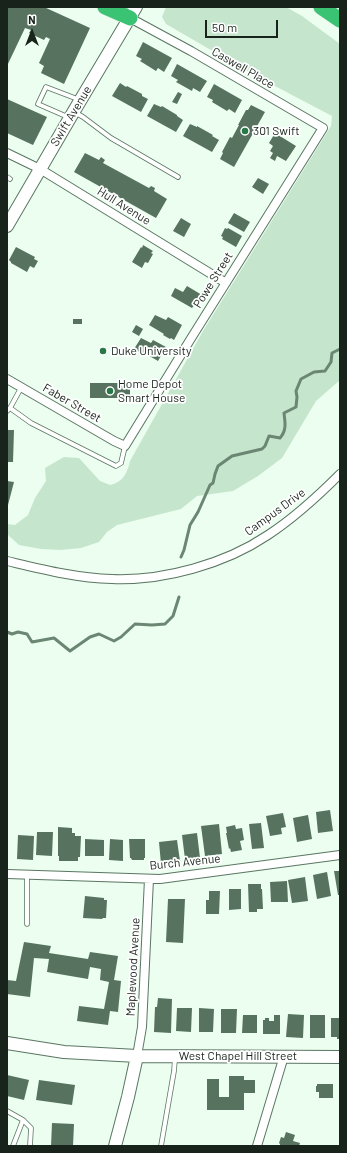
<!DOCTYPE html>
<html>
<head>
<meta charset="utf-8">
<style>
	body { margin:0 }
	#map { position:relative; width:347px; height:1153px; overflow:hidden; background:#ebfeef; font-family:Barlow,sans-serif }
	canvas { display:block }
	.frame { position:absolute; inset:0; border:8px solid #18241b; pointer-events:none }
	.north { position:absolute; left:12px; top:12px; width:40px; height:40px; -webkit-text-stroke:3px #fff; paint-order:stroke; rotate:0deg; font-size:11px; font-weight:700; line-height:16px; text-align:center; color:#18241b }
	.north::after { content:''; display:block; margin:auto; width:14px; height:18px; background:#18241b; clip-path:polygon(50% 0,100% 100%,50% 72%,0 100%) }
	.scale { position:absolute; left:205px; top:20px; width:73px; height:18px; box-sizing:border-box; border:2px solid #18241b; border-top:0; padding-left:5px; font-size:12px; line-height:14px; white-space:nowrap; color:#18241b; -webkit-text-stroke:3px #fff; paint-order:stroke }
</style>
</head>
<body>
<div id="map">
<canvas width="347" height="1153"></canvas>
<div class="frame"></div>
<div class="north">N</div>
<div class="scale">50 m</div>
</div>
<script>
const ctx = document.querySelector('canvas').getContext('2d');
ctx.lineJoin = 'round';
function paint(path, color) { ctx.fillStyle = color; ctx.fill(path, 'evenodd'); }
function strokePath(path, color, width, dash) { ctx.strokeStyle = color; ctx.lineWidth = width; ctx.lineCap = dash ? 'butt' : 'round'; ctx.setLineDash(dash || []); ctx.stroke(path); }
function drawText(font, color, halo, rows, align = 'center') {
  ctx.font = font + ' Barlow,sans-serif'; ctx.lineWidth = 3.5; ctx.setLineDash([]); ctx.textBaseline = 'middle'; ctx.strokeStyle = halo; ctx.fillStyle = color; for (const [text, x, y, turn = 0] of rows) {
    ctx.save(); ctx.translate(x, y); ctx.rotate((+turn || 0) * Math.PI / 180); ctx.textAlign = isNaN(turn) ? turn : align; if (halo) ctx.strokeText(text, 0, 0); ctx.fillText(text, 0, 0); ctx.restore();
  }
}
const green = new Path2D(`
	M 166,7 L 286,7 L 302,16 L 340,44 L 340,380 L 316,401 L 282,458 L 258,476 L 233,491 L 197,496 L 181,509 L 117,525 L 107,532 L 99,542 L 81,548 L 60,550 L 41,549 L 19,545 L 7,534 L 7,524 L 15,525 L 28,515 L 35,498 L 46,481 L 45,468 L 64,457 L 79,458 L 100,481 L 110,485 C 123,482 127,474 130,461 L 203,331 L 331,126 L 332,116 L 254,75 L 166,24 L 162,17 Z`);
const stream = new Path2D(`
	M 181,557 L 184,550 L 190,525 L 198,512 L 210,485 L 213,483 L 215,474 L 218,466 L 232,456 L 262,449 L 265,446 L 269,436 L 280,438 C 287,430 285,422 284,413 L 296,407 L 297,397 L 296,391 L 301,379 L 314,372 L 325,371 L 331,362 L 332,353 L 340,349
	M 7,632 L 12,634 L 18,632 L 27,634 L 32,642 L 54,638 L 70,651 L 90,637 L 99,634 L 114,641 L 121,637 L 135,624 L 152,625 L 165,624 L 173,616 L 179,597`);
const building = new Path2D(`
	M 7,7 L 44,7 L 90,28 L 64,84 L 41,73 L 44,66 L 39,63 L 50,39 L 46,37 L 44,40 L 29,33 L 31,30 L 25,28 L 7,66 Z
	M 143,42 L 172,58 L 164,72 L 158,68 L 156,71 L 140,61 L 142,59 L 136,56 Z
	M 177,64 L 207,81 L 200,92 L 193,88 L 192,91 L 176,82 L 178,80 L 171,76 Z
	M 120,83 L 126,87 L 127,86 L 142,94 L 142,96 L 148,99 L 141,112 L 112,96 Z
	M 214,84 L 242,100 L 235,113 L 229,109 L 227,111 L 212,102 L 213,100 L 207,97 Z
	M 178,92 L 182,94 L 177,104 L 172,102 Z
	M 7,99 L 47,117 L 33,145 L 7,133 Z
	M 154,104 L 161,107 L 162,106 L 177,115 L 177,116 L 183,120 L 176,132 L 147,116 Z
	M 251,105 L 265,112 L 234,167 L 220,159 L 223,153 L 222,152 L 230,137 L 232,138 L 239,125 L 238,125 L 246,110 L 248,110 Z
	M 190,124 L 197,127 L 197,126 L 213,135 L 212,136 L 219,140 L 212,152 L 183,136 Z
	M 275,133 L 296,146 L 286,161 L 277,156 L 275,161 L 270,158 L 273,153 L 270,151 L 273,146 L 269,143 Z
	M 85,153 L 99,160 L 101,157 L 105,160 L 103,163 L 149,188 L 151,186 L 155,188 L 154,191 L 167,199 L 156,218 L 74,172 Z
	M 258,178 L 269,184 L 263,194 L 252,187 Z
	M 234,213 L 250,222 L 244,232 L 228,223 Z
	M 181,218 L 191,224 L 184,237 L 173,231 Z
	M 225,228 L 227,229 L 228,228 L 242,236 L 236,247 L 222,239 L 223,237 L 221,236 Z
	M 143,245 L 153,251 L 151,253 L 153,254 L 148,263 L 145,262 L 142,268 L 132,262 L 141,247 L 142,248 Z
	M 16,247 L 35,257 L 34,259 L 38,261 L 34,268 L 30,266 L 27,272 L 11,263 L 11,262 L 9,260 Z
	M 187,286 L 202,295 L 196,305 L 195,304 L 192,308 L 171,296 L 175,288 L 183,292 Z
	M 155,315 L 166,320 L 168,317 L 182,325 L 174,340 L 171,338 L 170,339 L 163,335 L 164,334 L 149,325 Z
	M 73,319 L 82,319 L 82,324 L 73,324 Z
	M 136,325 L 143,329 L 139,336 L 132,332 Z
	M 141,338 L 151,343 L 153,340 L 166,347 L 158,361 L 146,354 L 145,355 L 134,349 Z
	M 90,383 L 130,383 L 130,398 L 90,398 Z
	M 7,430 L 14,430 L 13,462 L 7,462 Z
	M 7,481 L 14,482 L 8,505 L 7,505 Z
	M 330,810 L 333,831 L 318,833 L 316,812 Z
	M 283,813 L 286,827 L 281,828 L 282,834 L 270,836 L 266,816 Z
	M 308,815 L 312,839 L 297,842 L 293,818 Z
	M 261,823 L 264,848 L 252,849 L 249,824 Z
	M 219,824 L 222,854 L 205,856 L 201,826 Z
	M 235,825 L 236,829 L 242,828 L 244,840 L 240,841 L 242,850 L 231,852 L 230,848 L 229,849 L 226,833 L 227,833 L 226,827 Z
	M 58,827 L 72,828 L 72,833 L 75,833 L 75,836 L 81,836 L 80,857 L 78,857 L 78,861 L 59,861 L 59,856 L 58,856 Z
	M 37,832 L 53,832 L 52,856 L 36,855 Z
	M 197,833 L 200,858 L 185,859 L 182,835 Z
	M 18,835 L 34,836 L 33,860 L 17,859 Z
	M 85,839 L 104,840 L 104,856 L 85,856 Z
	M 110,839 L 123,840 L 123,861 L 109,860 Z
	M 129,839 L 145,839 L 145,858 L 144,858 L 144,860 L 132,860 L 131,858 L 130,858 Z
	M 177,840 L 180,861 L 161,864 L 159,842 Z
	M 334,871 L 340,871 L 340,895 L 338,895 Z
	M 327,872 L 331,896 L 317,899 L 313,875 Z
	M 305,877 L 308,901 L 292,903 L 288,880 Z
	M 287,881 L 288,902 L 271,902 L 270,882 Z
	M 248,884 L 261,884 L 261,889 L 262,889 L 263,909 L 257,909 L 257,912 L 249,912 Z
	M 229,889 L 241,889 L 241,909 L 229,910 Z
	M 209,891 L 220,891 L 219,914 L 206,914 L 206,900 L 209,900 Z
	M 85,896 L 104,898 L 104,900 L 107,900 L 106,918 L 103,918 L 102,919 L 83,918 Z
	M 168,899 L 185,899 L 183,943 L 166,942 Z
	M 24,942 L 51,946 L 49,953 L 88,959 L 90,952 L 118,956 L 114,980 L 121,981 L 118,1012 L 110,1011 L 108,1025 L 77,1021 L 79,1006 L 104,1009 L 109,982 L 100,980 L 101,969 L 90,967 L 88,979 L 47,972 L 49,959 L 34,958 L 30,997 L 7,994 L 7,980 L 16,981 Z
	M 158,998 L 172,999 L 171,1033 L 154,1032 L 155,1007 L 157,1007 Z
	M 177,1008 L 192,1008 L 191,1032 L 176,1031 Z
	M 199,1008 L 214,1009 L 213,1032 L 199,1032 Z
	M 221,1009 L 237,1009 L 236,1033 L 221,1033 Z
	M 288,1014 L 304,1015 L 303,1038 L 286,1037 Z
	M 243,1015 L 257,1015 L 257,1033 L 242,1033 Z
	M 274,1015 L 280,1015 L 280,1034 L 263,1034 L 263,1020 L 265,1020 L 265,1018 L 269,1018 L 269,1021 L 274,1021 Z
	M 310,1015 L 325,1015 L 325,1038 L 310,1038 Z
	M 331,1018 L 340,1018 L 340,1039 L 337,1039 L 337,1037 L 331,1037 Z
	M 7,1075 L 29,1080 L 24,1100 L 7,1096 Z
	M 229,1076 L 244,1076 L 244,1080 L 255,1080 L 255,1093 L 244,1093 L 244,1110 L 207,1110 L 207,1079 L 219,1079 L 219,1097 L 229,1097 Z
	M 39,1080 L 75,1085 L 72,1105 L 36,1100 Z
	M 317,1084 L 333,1084 L 333,1098 L 319,1098 L 319,1092 L 316,1092 L 316,1086 L 317,1086 Z
	M 52,1123 L 74,1124 L 73,1146 L 51,1146 Z
	M 286,1132 L 295,1135 L 293,1141 L 300,1143 L 299,1146 L 280,1146 L 280,1144 L 279,1143 L 281,1137 L 284,1138 Z`);
const lane = new Path2D(`
	M 76,113 L 83,117 L 111,138 L 178,177
	M 70,118 L 38,104 L 46,87 L 80,100
	M 7,177 L 10,179
	M 10,408 L 31,423 L 116,466 L 121,463 L 125,446
	M 7,411 L 10,408 L 21,388
	M 27,924 L 27,875
	M 7,1111 L 23,1120 L 31,1128 L 30,1146
	M 13,1146 L 23,1120
	M 161,1146 L 174,1071 L 175,1058`);
const street = new Path2D(`
	M 7,153 L 40,169 L 226,283
	M 7,379 L 114,441 L 125,446 L 190,340 L 323,128 L 191,51 L 130,18
	M 7,561 C 41,569 76,578 112,579 C 164,581 225,564 268,535 C 294,518 318,496 340,474
	M 7,874 L 160,879 L 340,855
	M 137,1056 L 142,1027 L 149,879
	M 257,1146 L 284,1056`);
const secondary = new Path2D(`
	M 7,226 L 74,111 L 136,7
	M 7,1043 L 64,1052 L 137,1056 L 340,1057
	M 115,1146 L 128,1097 L 137,1056`);
const highway = new Path2D(`
	M 105,7 L 130,18
	M 321,7 L 340,20`);
const markers = [
	[245,131,4,"#287747"],
	[103,351,4,"#287747"],
	[110,391,4,"#287747"]
];
const streetNames = [
	["Caswell Place",243,68,30],
	["Swift Avenue",71,116,-59],
	["Hull Avenue",124,206,32],
	["Powe Street",213,280,-58],
	["Faber Street",72,403,30],
	["Campus Drive",275,512,-36],
	["Burch Avenue",185,862,-6],
	["Maplewood Avenue",133,967,-87],
	["West Chapel Hill Street",238,1056]
];
const poiNames = [
	["301 Swift",253,131],
	["Duke University",111,351],
	["Home Depot",118,384],
	["Smart House",118,398]
];
paint(green, '#c5e5cd');
strokePath(stream, '#6b8672', 3);
paint(building, '#57735f');
strokePath(lane, '#5a7662', 5.5);
strokePath(street, '#5a7662', 10);
strokePath(secondary, '#5a7662', 14);
strokePath(highway, '#dfe0df', 16);
strokePath(lane, '#fff', 4);
strokePath(street, '#fff', 8);
strokePath(secondary, '#fff', 12);
strokePath(highway, '#3ac373', 15);
for (const [x, y, r, color] of markers) { const dot = new Path2D(); dot.arc(x, y, r, 0, 2 * Math.PI); ctx.fillStyle = color; ctx.fill(dot); strokePath(dot, '#fff', 1.5); }
drawText('12px', '#18241b', '#fff', streetNames);
drawText('12px', '#18241b', '#fff', poiNames, 'left');
</script>
</body>
</html>
